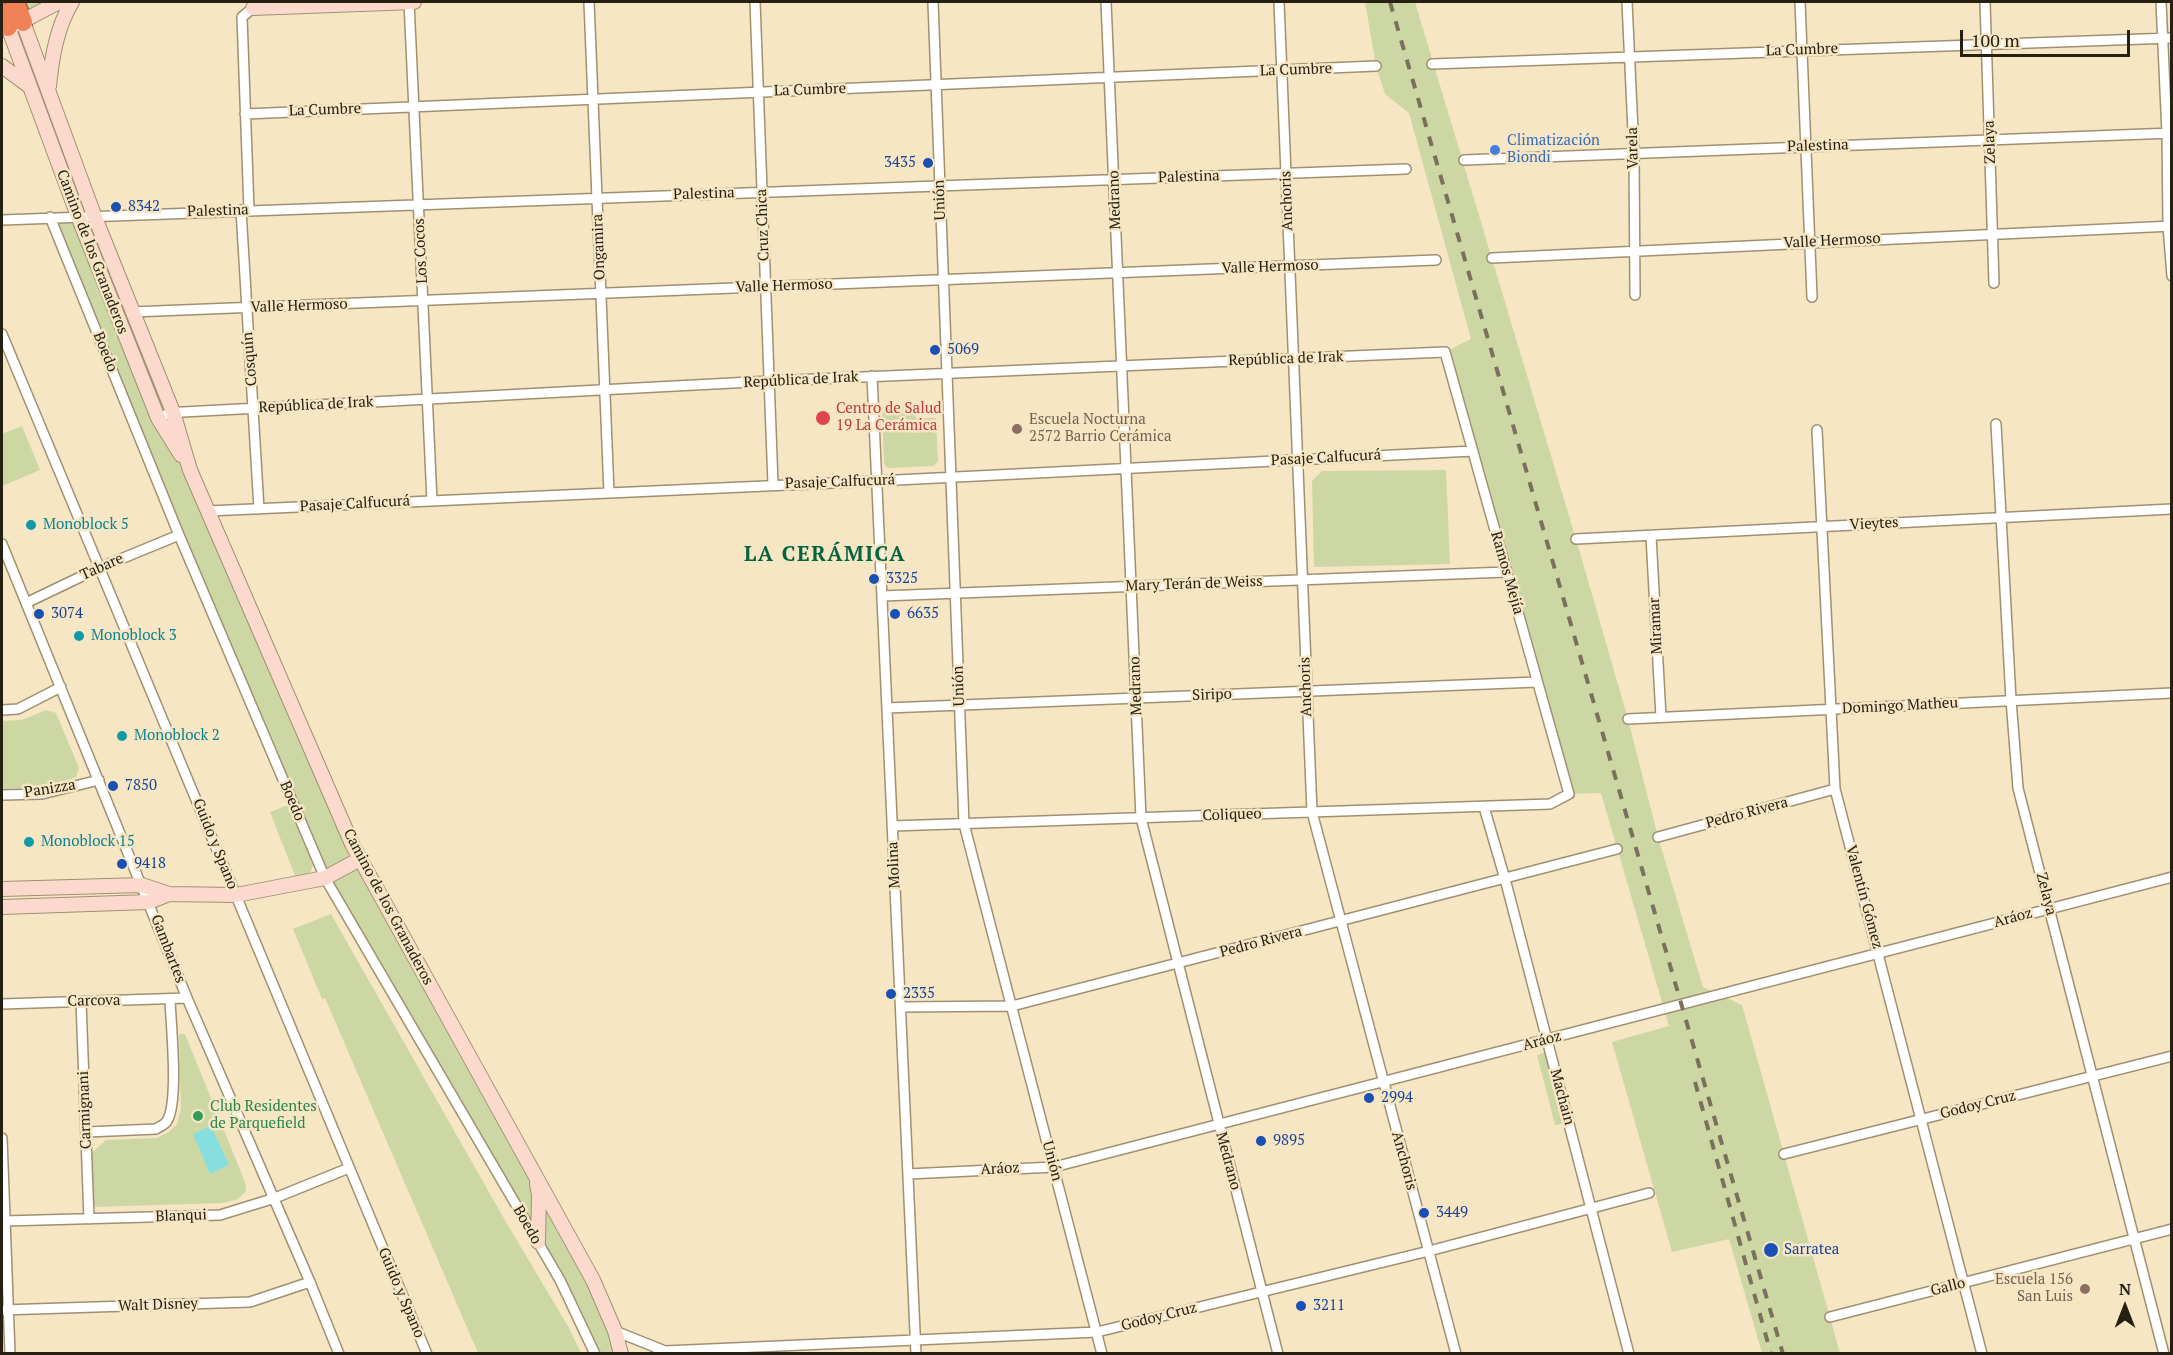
<!DOCTYPE html>
<html>
<head>
<meta charset="utf-8">
<style>
	body { margin:0 }
	#map { position:relative; width:2173px; height:1355px; overflow:hidden; background:#f6e6c4; font-family:"PT Serif",serif }
	canvas { display:block }
	.frame { position:absolute; inset:0; border:3px solid #262013; pointer-events:none }
	.north { position:absolute; left:2095px; top:1277px; width:60px; height:60px; -webkit-text-stroke:4px #f6e6c4; paint-order:stroke; rotate:0deg; font-size:16px; font-weight:700; line-height:24px; text-align:center; color:#262013 }
	.north::after { content:''; display:block; margin:auto; width:21px; height:27px; background:#262013; clip-path:polygon(50% 0,100% 100%,50% 72%,0 100%) }
	.scale { position:absolute; left:1960px; top:30px; width:170px; height:27px; box-sizing:border-box; border:3px solid #262013; border-top:0; padding-left:8px; font-size:18px; line-height:21px; white-space:nowrap; color:#262013; -webkit-text-stroke:4px #f6e6c4; paint-order:stroke }
</style>
</head>
<body>
<div id="map">
<canvas width="2173" height="1355"></canvas>
<div class="frame"></div>
<div class="north">N</div>
<div class="scale">100 m</div>
</div>
<script>
const ctx = document.querySelector('canvas').getContext('2d');
ctx.lineJoin = 'round';
function paint(path, color) { ctx.fillStyle = color; ctx.fill(path, 'evenodd'); }
function strokePath(path, color, width, dash) { ctx.strokeStyle = color; ctx.lineWidth = width; ctx.lineCap = dash ? 'butt' : 'round'; ctx.setLineDash(dash || []); ctx.stroke(path); }
function drawText(font, color, halo, rows, align = 'center') {
  ctx.font = font + ' "PT Serif",serif'; ctx.lineWidth = 5; ctx.setLineDash([]); ctx.textBaseline = 'middle'; ctx.strokeStyle = halo; ctx.fillStyle = color; for (const [text, x, y, turn = 0] of rows) {
    ctx.save(); ctx.translate(x, y); ctx.rotate((+turn || 0) * Math.PI / 180); ctx.textAlign = isNaN(turn) ? turn : align; if (halo) ctx.strokeText(text, 0, 0); ctx.fillText(text, 0, 0); ctx.restore();
  }
}
const green = new Path2D(`
	M 2,2 L 59,2 L 23,22 L 132,312 L 352,844 L 593,1280 L 621,1353 L 595,1353 L 560,1280 L 325,878 L 50,217 L 77,216 L 2,29 Z
	M 1365,2 L 1415,2 L 1576,539 L 1628,719 L 1658,837 L 1703,987 L 1742,1005 L 1840,1353 L 1762,1353 L 1729,1239 L 1672,1252 L 1612,1042 L 1669,1026 L 1601,793 L 1569,794 L 1445,352 L 1471,339 L 1409,113 L 1385,94 L 1376,66 Z
	M 915,406 L 916,418 L 936,418 L 938,461 L 934,466 L 888,468 L 884,464 L 882,407 Z
	M 22,426 L 40,470 L 2,486 L 2,434 Z
	M 1446,470 L 1450,564 L 1314,567 L 1312,481 L 1322,471 Z
	M 46,710 L 56,713 L 79,768 L 76,777 L 44,788 L 2,789 L 2,721 L 22,720 Z
	M 288,805 L 313,865 L 310,873 L 295,876 L 270,812 Z
	M 331,914 L 506,1222 L 569,1328 L 581,1353 L 478,1353 L 325,998 L 322,999 L 293,929 Z
	M 179,1034 L 185,1034 L 245,1182 L 246,1191 L 238,1199 L 224,1203 L 93,1207 L 92,1153 L 106,1140 L 157,1138 L 169,1132 L 177,1124 L 181,1109 Z
	M 1546,1052 L 1565,1123 L 1555,1125 L 1537,1055 Z`);
const water = new Path2D(`
	M 211,1126 L 229,1165 L 210,1174 L 193,1134 Z`);
const street = new Path2D(`
	M 409,2 L 432,501
	M 589,2 L 609,493
	M 755,2 L 773,484
	M 933,2 L 964,824 L 1102,1354
	M 1106,2 L 1141,818 L 1278,1354
	M 1279,2 L 1312,812 L 1456,1354
	M 1627,2 L 1634,153 L 1635,295
	M 1800,2 L 1812,297
	M 1985,2 L 1994,283
	M 2161,2 L 2167,133 L 2168,226 L 2172,276
	M 1432,64 L 2172,38
	M 245,114 L 1376,66
	M 1464,160 L 2172,133
	M 241,210 L 259,509
	M 249,210 L 242,17 L 253,8
	M 50,217 L 179,535 L 325,878 L 560,1280 L 595,1354
	M 2,220 L 1406,169
	M 1492,258 L 2172,226
	M 132,312 L 1436,260
	M 2,334 L 427,1354
	M 872,376 L 916,1354
	M 158,418 L 173,412 L 183,412 L 770,381 L 1445,352 L 1569,794 L 1550,804 L 892,826
	M 1996,424 L 2011,700 L 2018,788 L 2164,1354
	M 1817,430 L 1835,789 L 1982,1354
	M 208,511 L 877,481 L 1473,451
	M 1651,536 L 1661,717
	M 1576,539 L 2172,509
	M 2,544 L 187,998 L 310,1282 L 339,1354
	M 882,596 L 1506,572
	M 26,603 L 99,568 L 179,535
	M 887,708 L 1537,682
	M 2,710 L 18,709 L 61,687
	M 1628,719 L 2172,693
	M 2,795 L 42,794 L 99,780
	M 1484,807 L 1505,879 L 1629,1354
	M 1658,837 L 1835,789
	M 81,1001 L 89,1219
	M 2,1004 L 187,998
	M 901,1007 L 1012,1006 L 1617,849
	M 87,1132 L 156,1129 C 160,1126 165,1125 167,1121 C 179,1102 171,1025 170,1000
	M 2,1138 L 10,1354
	M 1784,1154 L 2172,1056
	M 908,1174 L 1054,1167 L 2172,877
	M 5,1221 L 220,1215 L 275,1198 L 349,1168
	M 2,1310 L 250,1302 L 310,1282
	M 1830,1317 L 2172,1229
	M 615,1331 L 665,1351
	M 657,1354 L 665,1351 L 1097,1332 L 1429,1251 L 1649,1193`);
const secondary = new Path2D(`
	M 253,8 L 414,2
	M 23,22 L 94,215 L 173,412 L 190,470 L 352,844 L 593,1280 L 615,1331 L 621,1354
	M 15,25 L 59,2
	M 8,27 L 78,216 L 158,418 L 181,455
	M 2,66 L 29,86
	M 49,86 C 52,56 57,27 72,2
	M 2,889 L 142,885 L 169,894 L 236,895 L 325,878 L 360,859
	M 2,907 L 149,902 L 169,894
	M 537,1183 L 539,1195 L 538,1242`);
const highway = new Path2D(`
	M 15,2 L 23,22
	M 2,12 L 8,27`);
const rail = new Path2D(`
	M 1390,2 L 1783,1354
	M 1695,1082 L 1771,1354`);
const markers = [
	[1495,150,6,"#3f7fe0"],
	[928,163,6,"#1a4fb4"],
	[116,207,6,"#1a4fb4"],
	[935,350,6,"#1a4fb4"],
	[823,418,8,"#e0444e"],
	[1017,429,6,"#8d6e63"],
	[31,525,6,"#0f9aa8"],
	[874,579,6,"#1a4fb4"],
	[39,614,6,"#1a4fb4"],
	[895,614,6,"#1a4fb4"],
	[79,636,6,"#0f9aa8"],
	[122,736,6,"#0f9aa8"],
	[113,786,6,"#1a4fb4"],
	[29,842,6,"#0f9aa8"],
	[122,864,6,"#1a4fb4"],
	[891,994,6,"#1a4fb4"],
	[1369,1098,6,"#1a4fb4"],
	[198,1116,6,"#2e9e5b"],
	[1261,1141,6,"#1a4fb4"],
	[1424,1213,6,"#1a4fb4"],
	[1771,1250,8,"#1a4fb4"],
	[2085,1289,6,"#8d6e63"],
	[1301,1306,6,"#1a4fb4"]
];
const streetNames = [
	["La Cumbre",1802,50,-2],
	["La Cumbre",1296,70,-2],
	["La Cumbre",810,90,-2],
	["La Cumbre",325,110,-2],
	["Zelaya",1990,142,-92],
	["Palestina",1818,146,-2],
	["Varela",1633,148,-91],
	["Palestina",1189,177,-2],
	["Palestina",704,194,-2],
	["Unión",940,200,-92],
	["Medrano",1115,200,-92],
	["Anchoris",1287,201,-92],
	["Palestina",218,211,-2],
	["Cruz Chica",763,225,-92],
	["Valle Hermoso",1832,241,-3],
	["Ongamira",599,247,-92],
	["Los Cocos",421,251,-93],
	["Camino de los Granaderos",92,252,69],
	["Valle Hermoso",1270,267,-2],
	["Valle Hermoso",784,286,-2],
	["Valle Hermoso",299,306,-2],
	["Boedo",105,352,68],
	["Cosquín",250,359,-95],
	["República de Irak",1286,359,-2],
	["República de Irak",801,380,-3],
	["República de Irak",316,405,-3],
	["Pasaje Calfucurá",1326,458,-3],
	["Pasaje Calfucurá",840,482,-2],
	["Pasaje Calfucurá",355,504,-3],
	["Vieytes",1874,524,-3],
	["Tabare",102,567,-24],
	["Ramos Mejía",1507,573,74],
	["Mary Terán de Weiss",1194,584,-2],
	["Miramar",1656,626,-93],
	["Unión",959,686,-92],
	["Medrano",1136,686,-92],
	["Anchoris",1306,687,-92],
	["Siripo",1212,695,-2],
	["Domingo Matheu",1900,706,-3],
	["Panizza",50,789,-9],
	["Boedo",292,801,67],
	["Pedro Rivera",1747,813,-15],
	["Coliqueo",1232,815,-2],
	["Guido y Spano",215,844,68],
	["Molina",894,865,-93],
	["Zelaya",2046,894,76],
	["Valentín Gómez",1864,897,75],
	["Camino de los Granaderos",388,907,62],
	["Aráoz",2013,918,-15],
	["Pedro Rivera",1261,942,-15],
	["Gambartes",168,949,69],
	["Carcova",94,1001,-1],
	["Aráoz",1542,1041,-15],
	["Machain",1562,1097,75],
	["Godoy Cruz",1978,1105,-14],
	["Carmignani",85,1110,-92],
	["Unión",1052,1161,75],
	["Medrano",1228,1161,75],
	["Anchoris",1404,1161,75],
	["Aráoz",1000,1169,-3],
	["Blanqui",181,1216,-2],
	["Boedo",527,1225,60],
	["Gallo",1948,1287,-14],
	["Guido y Spano",401,1293,67],
	["Walt Disney",158,1305,-2],
	["Godoy Cruz",1159,1317,-14]
];
const shopNames = [
	["Climatización",1507,141],
	["Biondi",1507,158]
];
const transitNames = [
	["3435",916,163,"right"],
	["8342",128,207],
	["5069",947,350],
	["3325",886,579],
	["3074",51,614],
	["6635",907,614],
	["7850",125,786],
	["9418",134,864],
	["2335",903,994],
	["2994",1381,1098],
	["9895",1273,1141],
	["3449",1436,1213],
	["Sarratea",1784,1250],
	["3211",1313,1306]
];
const healthNames = [
	["Centro de Salud",836,409],
	["19 La Cerámica",836,426]
];
const educationNames = [
	["Escuela Nocturna",1029,420],
	["2572 Barrio Cerámica",1029,437],
	["Escuela 156",2073,1280,"right"],
	["San Luis",2073,1297,"right"]
];
const cultureNames = [
	["Monoblock 5",43,525],
	["Monoblock 3",91,636],
	["Monoblock 2",134,736],
	["Monoblock 15",41,842]
];
const leisureNames = [
	["Club Residentes",210,1107],
	["de Parquefield",210,1124]
];
const districtNames = [
	["LA CERÁMICA",825,555]
];
paint(green, '#cdd7a4');
paint(water, '#87dede');
strokePath(street, '#9f9071', 12);
strokePath(secondary, '#9f9071', 16);
strokePath(highway, '#aa603f', 21);
strokePath(street, '#fff', 9);
strokePath(secondary, '#fbdacd', 14);
strokePath(highway, '#f18257', 18);
strokePath(rail, '#7b715b', 4, [10, 10]);
for (const [x, y, r, color] of markers) { const dot = new Path2D(); dot.arc(x, y, r, 0, 2 * Math.PI); ctx.fillStyle = color; ctx.fill(dot); strokePath(dot, '#f6e6c4', 2); }
drawText('15px', '#262013', '#f6e6c4', streetNames);
drawText('15px', '#366cbe', '#f6e6c4', shopNames, 'left');
drawText('15px', '#164399', '#f6e6c4', transitNames, 'left');
drawText('15px', '#be3a42', '#f6e6c4', healthNames, 'left');
drawText('15px', '#785e54', '#f6e6c4', educationNames, 'left');
drawText('15px', '#0d838f', '#f6e6c4', cultureNames, 'left');
drawText('15px', '#27864d', '#f6e6c4', leisureNames, 'left');
ctx.letterSpacing = '1.5px';
drawText('bold 21px', '#036540', '#f6e6c4', districtNames);
ctx.letterSpacing = '0px';
</script>
</body>
</html>
